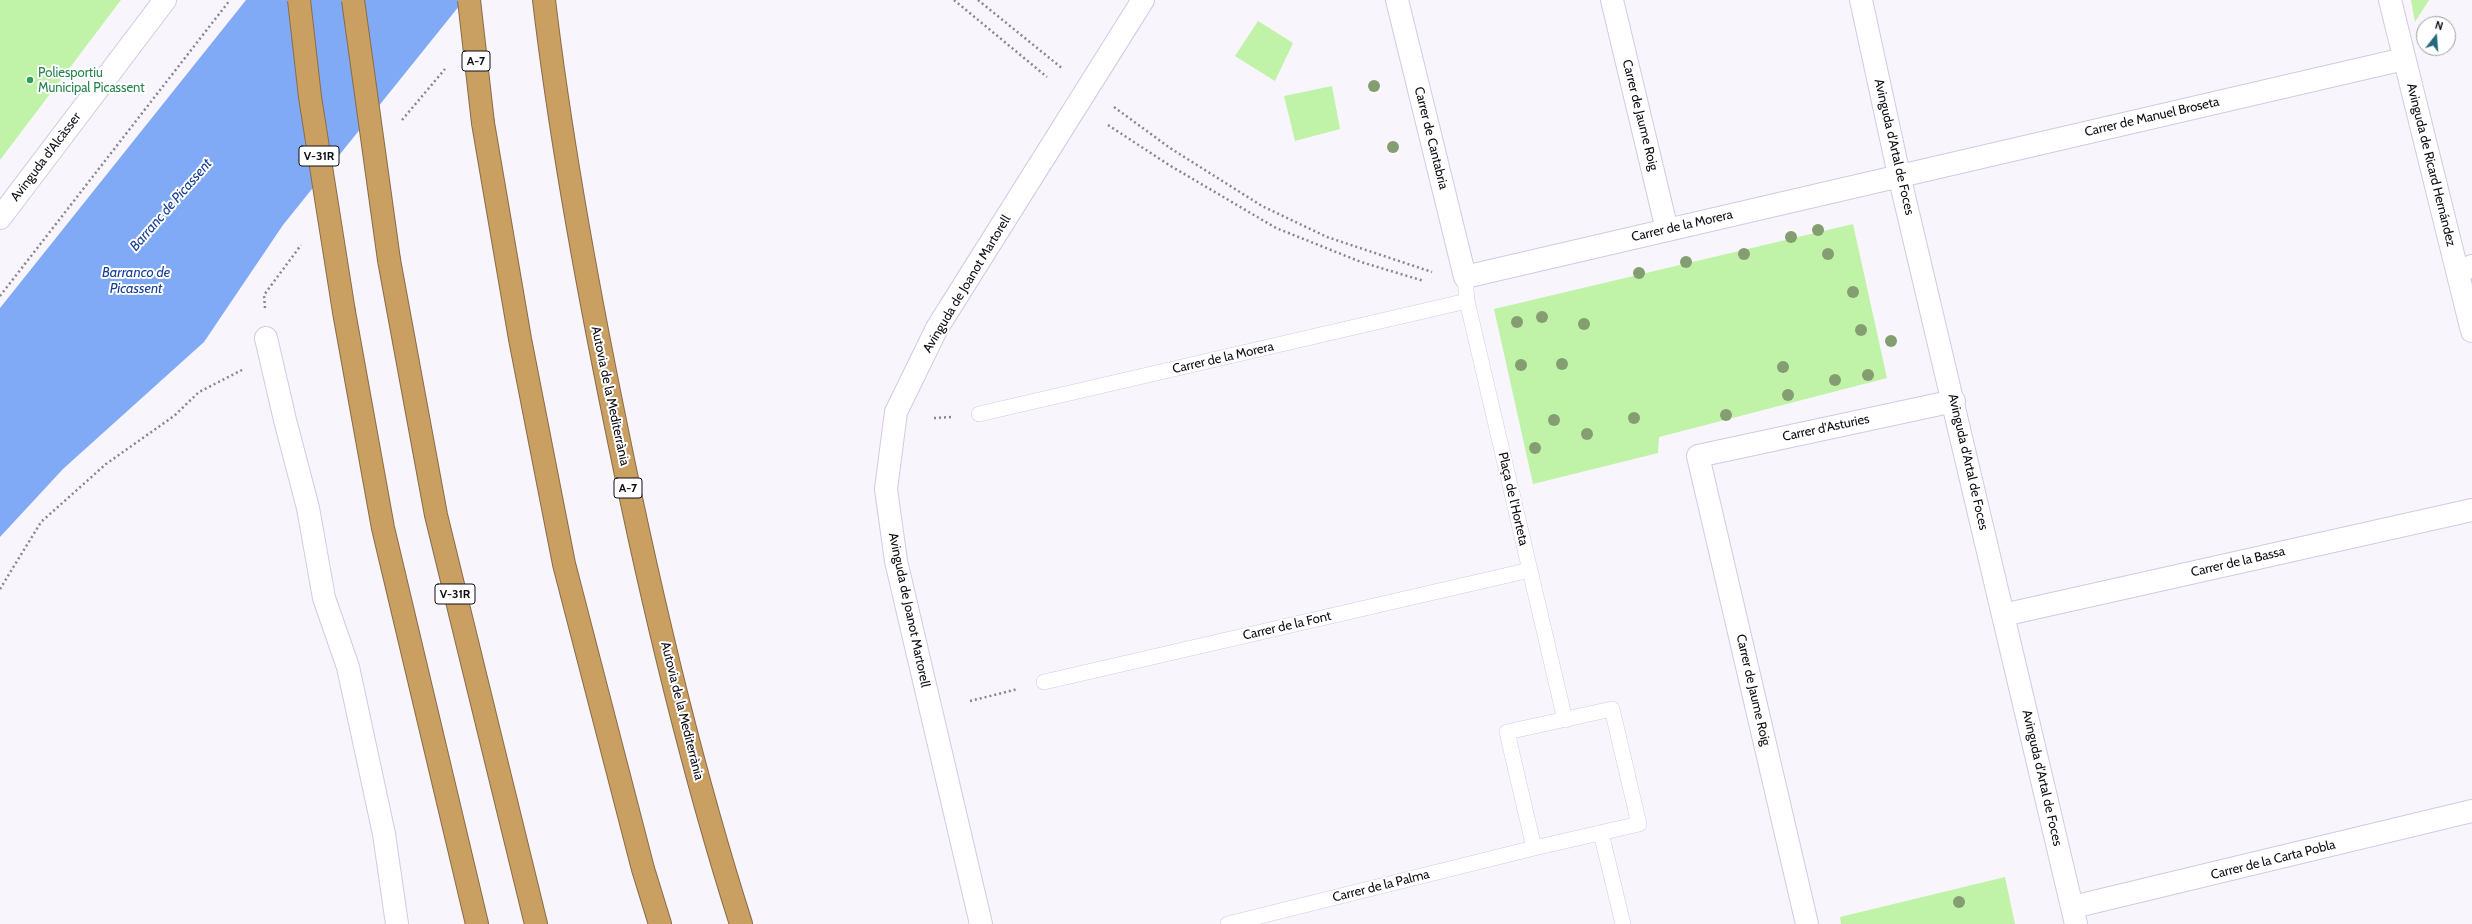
<!DOCTYPE html>
<html>
<head>
<meta charset="utf-8">
<style>
	body { margin:0 }
	#map { position:relative; width:2472px; height:924px; overflow:hidden; background:#f8f6fc; font-family:Cabin,sans-serif }
	canvas { display:block }
	.north { position:absolute; left:2416px; top:16px; width:40px; height:40px; box-sizing:border-box; background:#fff; border:1px solid #9f9da1; border-radius:50%; rotate:17deg; font-size:11px; font-weight:700; line-height:16px; text-align:center; color:#0f0b14 }
	.north::after { content:''; display:block; margin:auto; width:14px; height:18px; background:#256a7a; clip-path:polygon(50% 0,100% 100%,50% 72%,0 100%) }
</style>
</head>
<body>
<div id="map">
<canvas width="2472" height="924"></canvas>
<div class="north">N</div>
</div>
<script>
const ctx = document.querySelector('canvas').getContext('2d');
ctx.lineJoin = 'round';
function paint(path, color) { ctx.fillStyle = color; ctx.fill(path, 'evenodd'); }
function strokePath(path, color, width, dash) { ctx.strokeStyle = color; ctx.lineWidth = width; ctx.lineCap = dash ? 'butt' : 'round'; ctx.setLineDash(dash || []); ctx.stroke(path); }
function drawText(font, color, halo, rows, align = 'center') {
  ctx.font = font + ' Cabin,sans-serif'; ctx.lineWidth = 4; ctx.setLineDash([]); ctx.textBaseline = 'middle'; ctx.strokeStyle = halo; ctx.fillStyle = color; for (const [text, x, y, turn = 0] of rows) {
    ctx.save(); ctx.translate(x, y); ctx.rotate((+turn || 0) * Math.PI / 180); ctx.textAlign = isNaN(turn) ? turn : align; if (halo) ctx.strokeText(text, 0, 0); ctx.fillText(text, 0, 0); ctx.restore();
  }
}
const green = new Path2D(`
	M 0,0 L 121,0 L 0,160 Z
	M 2411,0 L 2429,0 L 2415,22 Z
	M 1258,21 L 1293,43 L 1275,81 L 1235,56 Z
	M 1332,86 L 1340,129 L 1295,141 L 1284,96 Z
	M 1853,224 L 1887,378 L 1659,437 L 1658,453 L 1533,484 L 1494,309 Z
	M 2005,877 L 2015,924 L 1841,924 L 1840,917 Z`);
const water = new Path2D(`
	M 246,0 L 464,0 L 283,225 L 204,342 L 63,469 L 0,537 L 0,308 Z`);
const path = new Path2D(`
	M 954,0 L 1047,77
	M 978,0 L 1063,69
	M 1114,107 L 1170,148 L 1262,206 L 1327,237 L 1432,272
	M 402,120 L 445,69
	M 1108,125 L 1169,165 L 1276,228 L 1361,262 L 1424,281
	M 0,296 L 230,0
	M 265,308 L 264,295 L 301,245
	M 934,418 L 952,417
	M 0,589 L 41,522 L 106,464 L 174,416 L 199,392 L 242,370
	M 970,701 L 1018,689`);
const lane = new Path2D(`
	M 1465,277 L 1467,301 L 1565,720
	M 979,414 L 1467,301
	M 1044,682 L 1530,570
	M 1612,709 L 1639,824 L 1534,848 L 1507,732 Z
	M 1601,833 L 1623,924
	M 1228,924 L 1534,848`);
const street = new Path2D(`
	M 1397,0 L 1465,277 L 2404,59
	M 1612,0 L 1667,230
	M 1861,0 L 1899,175 L 2076,924
	M 0,218 L 165,0
	M 2459,272 L 2472,266
	M 266,338 L 285,420 L 308,508 L 324,598 L 348,667 L 384,834 L 397,924
	M 2003,615 L 2472,510
	M 2073,907 L 2472,811
	M 981,924 L 896,561 L 886,489 L 896,412 L 937,328 L 1143,0
	M 1807,924 L 1698,456 L 1954,401`);
const secondary = new Path2D(`
	M 2390,0 L 2472,331`);
const highway = new Path2D(`
	M 544,0 C 561,143 587,285 616,426 C 650,594 689,761 741,924
	M 483,123 L 520,339 L 564,564 L 643,869 L 660,924
	M 389,260 L 436,515 L 536,924
	M 344,312 L 383,528 L 477,924`);
const highwayBridge = new Path2D(`
	M 299,0 L 310,97 L 344,312
	M 353,0 L 389,260
	M 469,0 L 483,123`);
const trees = [
	[1374,86],
	[1393,147],
	[1818,230],
	[1791,237],
	[1744,254],
	[1828,254],
	[1686,262],
	[1639,273],
	[1853,292],
	[1542,317],
	[1517,322],
	[1584,324],
	[1861,330],
	[1891,341],
	[1562,364],
	[1521,365],
	[1783,367],
	[1868,375],
	[1835,380],
	[1788,395],
	[1726,415],
	[1634,418],
	[1554,420],
	[1587,434],
	[1535,448],
	[1959,902]
];
const markers = [
	[30,80,4,"#2e9e5b"]
];
const shields = [
	[476,61,28],
	[319,156,40],
	[628,488,28],
	[455,594,40]
];
const shieldNames = [
	["A-7",476,61],
	["V-31R",319,156],
	["A-7",628,488],
	["V-31R",455,594]
];
const leisureNames = [
	["Poliesportiu",38,73],
	["Municipal Picassent",38,88]
];
const streetNames = [
	["Carrer de Jaume Roig",1640,115,76],
	["Carrer de Manuel Broseta",2152,117,-13],
	["Carrer de Cantabria",1431,138,76],
	["Avinguda d'Artal de Foces",1894,147,77],
	["Avinguda d'Alcàsser",46,157,-53],
	["Avinguda de Ricard Hernández",2431,165,76],
	["Carrer de la Morera",1682,226,-13],
	["Avinguda de Joanot Martorell",967,284,-59],
	["Carrer de la Morera",1223,358,-13],
	["Autovia de la Mediterrània",610,396,78],
	["Carrer d'Asturies",1826,428,-12],
	["Avinguda d'Artal de Foces",1968,462,77],
	["Plaça de l'Horteta",1513,499,77],
	["Carrer de la Bassa",2238,562,-13],
	["Avinguda de Joanot Martorell",909,610,78],
	["Carrer de la Font",1287,626,-13],
	["Carrer de Jaume Roig",1753,690,77],
	["Autovia de la Mediterrània",682,711,76],
	["Avinguda d'Artal de Foces",2042,778,77],
	["Carrer de la Carta Pobla",2273,860,-14],
	["Carrer de la Palma",1381,886,-14]
];
const waterNames = [
	["Barranc de Picassent",171,205,-49],
	["Barranco de",136,273],
	["Picassent",136,289]
];
paint(green, '#c0f2a8');
paint(water, '#81aaf6');
strokePath(lane, '#d3c9e4', 16);
strokePath(street, '#d3c9e4', 24);
strokePath(secondary, '#d3c9e4', 24);
strokePath(highway, '#896b47', 24);
strokePath(path, '#88858d', 2.5, [2, 3]);
strokePath(lane, '#fff', 15);
strokePath(street, '#fff', 22);
strokePath(secondary, '#fff', 22);
strokePath(highway, '#ca9f62', 22);
strokePath(highwayBridge, '#896b47', 24, []);
strokePath(highwayBridge, '#ca9f62', 22);
ctx.fillStyle = '#859e71';
for (const [x, y] of trees) { ctx.beginPath(); ctx.arc(x, y, 6, 0, 2 * Math.PI); ctx.fill(); }
for (const [x, y, r, color] of markers) { const dot = new Path2D(); dot.arc(x, y, r, 0, 2 * Math.PI); ctx.fillStyle = color; ctx.fill(dot); strokePath(dot, '#fff', 1.5); }
for (const [x, y, w] of shields) { const box = new Path2D(); box.roundRect(x - w / 2, y - 10, w, 20, 3); ctx.fillStyle = '#fff'; ctx.fill(box); strokePath(box, '#0f0b14', 1); }
drawText('bold 12px', '#0f0b14', null, shieldNames);
drawText('13px', '#27864d', '#fff', leisureNames, 'left');
drawText('13px', '#0f0b14', '#fff', streetNames);
drawText('italic 14px', '#153e95', '#fff', waterNames);
</script>
</body>
</html>
